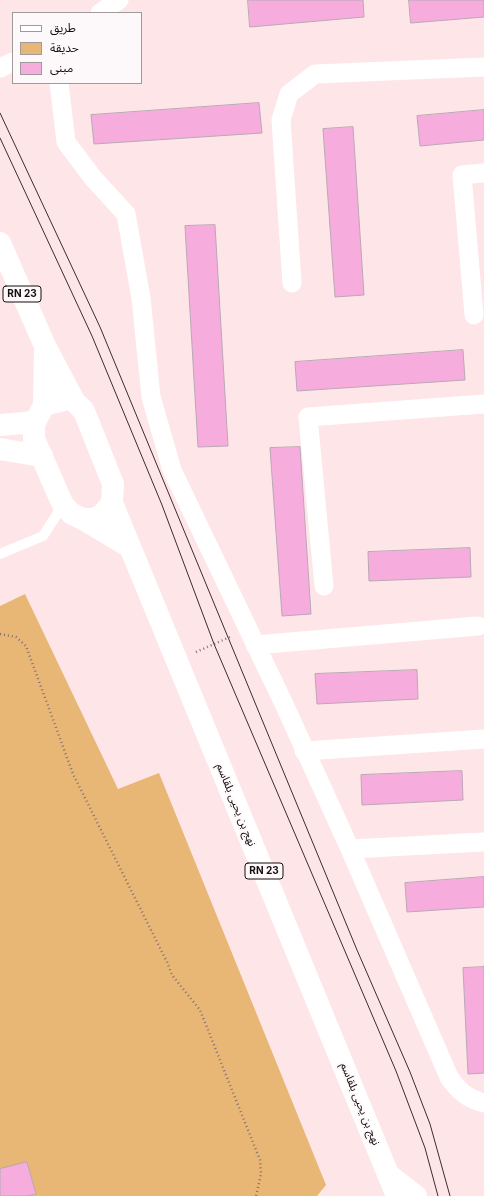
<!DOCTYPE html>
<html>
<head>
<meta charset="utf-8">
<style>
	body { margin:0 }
	#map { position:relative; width:484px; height:1196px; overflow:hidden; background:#fee5e8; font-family:Inter,"Noto Sans Arabic",sans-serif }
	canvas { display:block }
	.legend { position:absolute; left:12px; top:12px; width:130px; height:72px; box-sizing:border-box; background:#fdf8f9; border:1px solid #a09a9b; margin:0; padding:5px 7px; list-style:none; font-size:12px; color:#140c0d }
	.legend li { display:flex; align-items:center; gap:8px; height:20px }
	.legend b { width:20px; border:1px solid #a09a9b }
</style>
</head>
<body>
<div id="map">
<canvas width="484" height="1196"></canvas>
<ul class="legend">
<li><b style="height:5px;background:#fff"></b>طريق</li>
<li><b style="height:11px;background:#e8b776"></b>حديقة</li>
<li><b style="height:11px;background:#f7acde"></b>مبنى</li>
</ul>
</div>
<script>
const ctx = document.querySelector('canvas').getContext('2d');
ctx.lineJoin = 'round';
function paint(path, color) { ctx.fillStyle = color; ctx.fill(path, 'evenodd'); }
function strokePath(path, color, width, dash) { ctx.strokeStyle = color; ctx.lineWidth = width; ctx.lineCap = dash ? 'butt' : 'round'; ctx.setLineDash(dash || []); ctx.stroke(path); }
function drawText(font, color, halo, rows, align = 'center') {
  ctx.font = font + ' Inter,"Noto Sans Arabic",sans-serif'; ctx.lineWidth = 4; ctx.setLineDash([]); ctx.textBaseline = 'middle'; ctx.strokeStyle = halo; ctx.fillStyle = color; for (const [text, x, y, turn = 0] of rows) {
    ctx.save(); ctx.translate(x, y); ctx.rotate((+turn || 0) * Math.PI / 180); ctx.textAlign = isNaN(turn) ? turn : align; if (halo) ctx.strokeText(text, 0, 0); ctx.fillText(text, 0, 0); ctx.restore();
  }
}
const green = new Path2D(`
	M 25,594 L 118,789 L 159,773 L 326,1185 L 317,1196 L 0,1196 L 0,606 Z`);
const building = new Path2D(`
	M 248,0 L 363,0 L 364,17 L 250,27 Z
	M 409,0 L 484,0 L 484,17 L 411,23 Z
	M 259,103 L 262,133 L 94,144 L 91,115 Z
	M 484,110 L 484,140 L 420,146 L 417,116 Z
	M 353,127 L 364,295 L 335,297 L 323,129 Z
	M 215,225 L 228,446 L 198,447 L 185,226 Z
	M 463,350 L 465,380 L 297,391 L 295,362 Z
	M 300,447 L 311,614 L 282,616 L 270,448 Z
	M 470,548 L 471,577 L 369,581 L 368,552 Z
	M 417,670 L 418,699 L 317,704 L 315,674 Z
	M 462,771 L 463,800 L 362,805 L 361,775 Z
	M 484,877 L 484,907 L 407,912 L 405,883 Z
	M 484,967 L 484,1073 L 468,1074 L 463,968 Z
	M 27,1162 L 36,1194 L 27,1196 L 0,1196 L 0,1169 Z`);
const path = new Path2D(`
	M 0,634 L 16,637 L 26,646 L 73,774 L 167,962 L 172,975 L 200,1010 L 260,1160 L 261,1174 L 256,1196
	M 196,652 L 230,637`);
const service = new Path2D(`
	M 0,554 L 43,536 L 63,505`);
const minor = new Path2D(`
	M 100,13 L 119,0
	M 0,68 L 13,62
	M 59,83 L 66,142 L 93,178 L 126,214 L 141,298 L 151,397 L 172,470 L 284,704 L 350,849 L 449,1077 C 458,1091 468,1099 484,1103
	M 292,283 L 281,120 L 289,94 L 315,74 L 484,67
	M 474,315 L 462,175 L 484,173
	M 324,586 L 308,417 L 484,404
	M 255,645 L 478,626
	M 304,751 L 484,739
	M 350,849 L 484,842`);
const secondary = new Path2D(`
	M 0,425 L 35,422
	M 0,449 L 42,456`);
const primary = new Path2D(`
	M 0,243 L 45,346 L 74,401
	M 67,399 L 74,401 L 84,411 L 113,484 L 112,503 L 102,515 L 93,519 L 83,519 L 72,514 L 63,505 L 34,439 L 34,424 L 44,405 Z
	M 44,405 L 45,349
	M 112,503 L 397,1196
	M 83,519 L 130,547
	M 390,1176 L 416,1196`);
const tram = new Path2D(`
	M 0,113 L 100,327 L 357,950 L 410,1072 L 430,1124 L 450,1196
	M 0,138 L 92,336 L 162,505 L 214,644 L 396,1071 L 425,1148 L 438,1196`);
const shields = [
	[22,294,38],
	[264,871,38]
];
const shieldNames = [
	["RN 23",22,294],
	["RN 23",264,871]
];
const streetNames = [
	["نهج بن يحيى بلقاسم",236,805,68],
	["نهج بن يحيى بلقاسم",360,1104,68]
];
paint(green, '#e8b776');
paint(building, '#f7acde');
strokePath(building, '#baa8b4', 1);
strokePath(path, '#827274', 2.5, [1, 3]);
strokePath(service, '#fff', 10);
strokePath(minor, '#fff', 19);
strokePath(secondary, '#fff', 22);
strokePath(primary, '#fff', 22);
strokePath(tram, '#392e2f', 1);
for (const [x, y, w] of shields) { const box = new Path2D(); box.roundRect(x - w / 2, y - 8, w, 16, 3); ctx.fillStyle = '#fdf8f9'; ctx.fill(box); strokePath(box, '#140c0d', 1); }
drawText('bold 10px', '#140c0d', null, shieldNames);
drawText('11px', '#140c0d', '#fdf8f9', streetNames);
</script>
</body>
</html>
